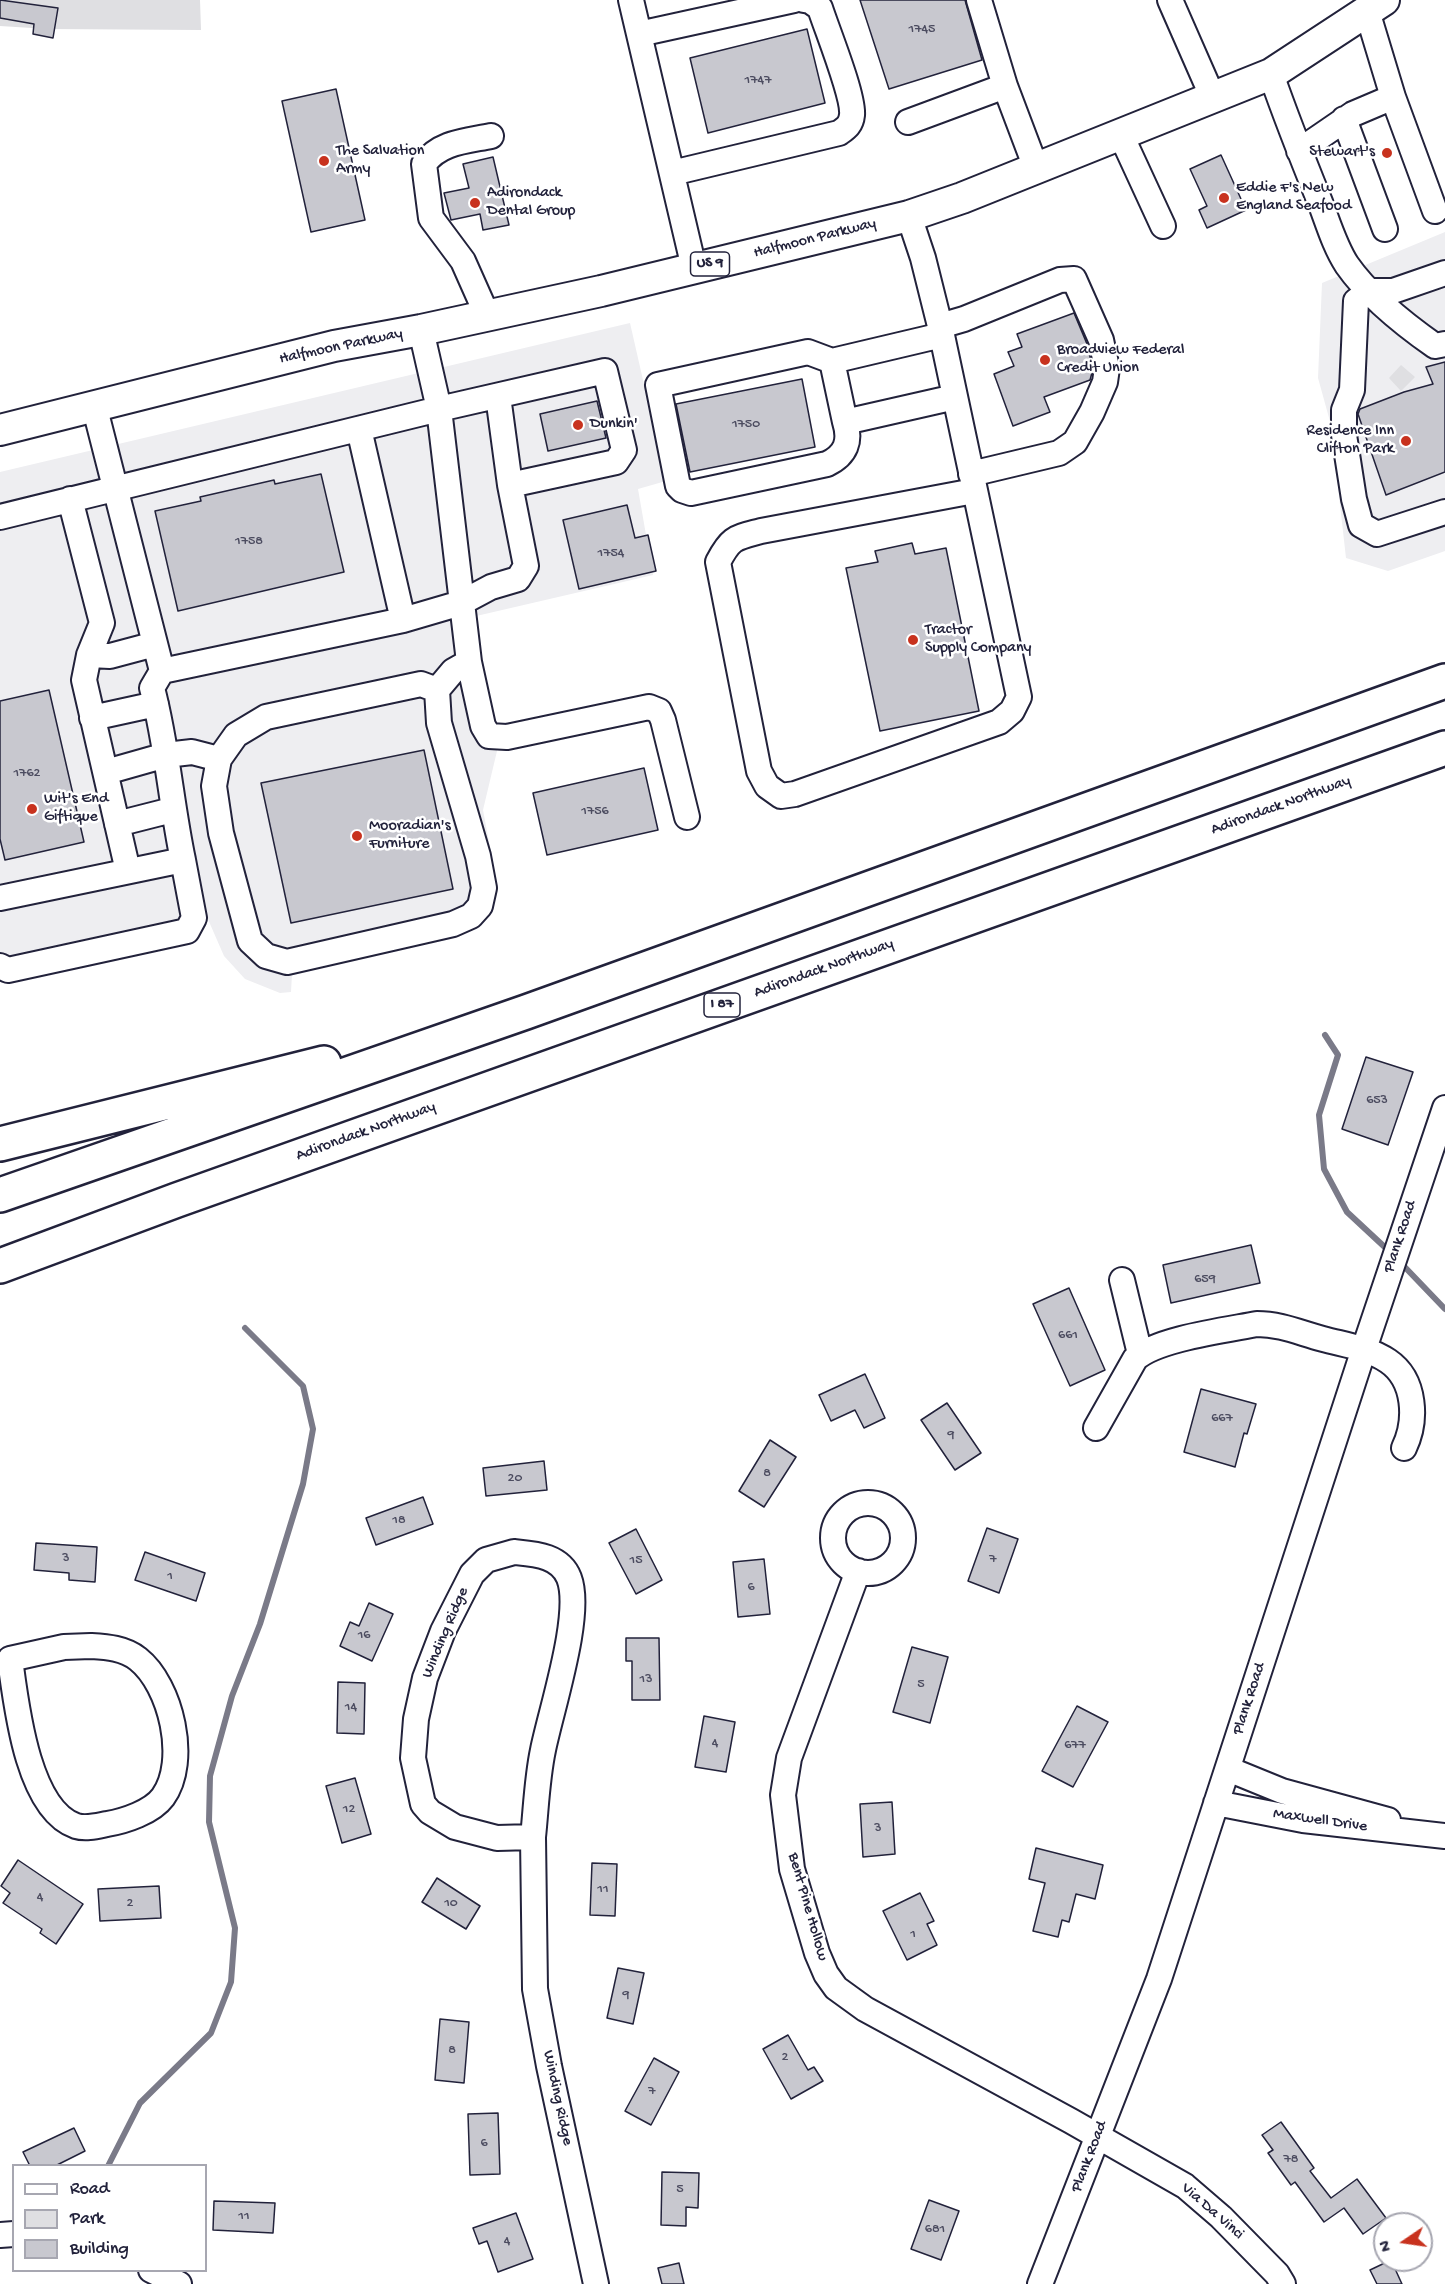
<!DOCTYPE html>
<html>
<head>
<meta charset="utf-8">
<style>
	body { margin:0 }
	#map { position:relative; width:1445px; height:2284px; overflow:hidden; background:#fff; font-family:"Gochi Hand",sans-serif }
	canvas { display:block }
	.legend { position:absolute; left:12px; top:2164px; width:195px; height:108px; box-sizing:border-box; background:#fff; border:2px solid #a7a7b1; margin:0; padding:8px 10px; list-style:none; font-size:18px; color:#22223b }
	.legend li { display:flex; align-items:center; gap:12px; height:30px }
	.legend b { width:30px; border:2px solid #a7a7b1 }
	.north { position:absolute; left:1373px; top:2212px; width:60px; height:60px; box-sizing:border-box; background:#fff; border:2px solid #a7a7b1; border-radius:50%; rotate:257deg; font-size:16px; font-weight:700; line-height:24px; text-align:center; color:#22223b }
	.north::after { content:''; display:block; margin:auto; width:21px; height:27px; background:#c8321e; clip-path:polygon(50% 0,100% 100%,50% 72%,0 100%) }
</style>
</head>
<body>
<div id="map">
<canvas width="1445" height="2284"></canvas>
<ul class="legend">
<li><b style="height:8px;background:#fff"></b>Road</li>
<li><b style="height:16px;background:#dfdfe2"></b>Park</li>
<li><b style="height:16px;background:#c8c8cf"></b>Building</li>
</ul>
<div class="north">N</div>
</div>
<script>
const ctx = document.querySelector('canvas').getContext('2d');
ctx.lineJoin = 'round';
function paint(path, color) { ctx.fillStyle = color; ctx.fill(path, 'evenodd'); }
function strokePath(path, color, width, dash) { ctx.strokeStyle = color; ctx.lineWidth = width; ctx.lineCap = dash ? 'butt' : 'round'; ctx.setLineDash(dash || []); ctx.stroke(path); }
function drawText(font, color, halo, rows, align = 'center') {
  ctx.font = font + ' "Gochi Hand",sans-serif'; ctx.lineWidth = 5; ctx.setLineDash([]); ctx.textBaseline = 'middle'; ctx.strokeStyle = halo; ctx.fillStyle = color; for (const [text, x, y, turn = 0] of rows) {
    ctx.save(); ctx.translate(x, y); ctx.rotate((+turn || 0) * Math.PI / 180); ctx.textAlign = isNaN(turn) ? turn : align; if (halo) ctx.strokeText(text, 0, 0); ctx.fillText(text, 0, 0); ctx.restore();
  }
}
const built = new Path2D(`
	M 1445,232 L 1445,551 L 1388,571 L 1346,558 L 1331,425 L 1318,378 L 1322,283 Z
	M 630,323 L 666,481 L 638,489 L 653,575 L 472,617 L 497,751 L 483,810 L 495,874 L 489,907 L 443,938 L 292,974 L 291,992 L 280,993 L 245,979 L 224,956 L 207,917 L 0,963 L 0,472 Z`);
const green = new Path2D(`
	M 0,0 L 200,0 L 201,30 L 48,29 L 0,26 Z
	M 1401,365 L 1415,377 L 1401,391 L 1389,378 Z`);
const stream = new Path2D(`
	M 1325,1035 L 1338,1055 L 1319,1115 L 1324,1169 L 1347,1212 L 1390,1252
	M 1399,1261 L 1445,1309
	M 108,2166 L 140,2103 L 211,2033 L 231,1982 L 235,1928 L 209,1822 L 210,1776 L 232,1696 L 260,1624 L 303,1484 L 313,1429 L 303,1386 L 245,1328`);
const building = new Path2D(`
	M 0,0 L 58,8 L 53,38 L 33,34 L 34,24 L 0,18 Z
	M 860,0 L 965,0 L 982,60 L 889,89 Z
	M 807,29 L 825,103 L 708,133 L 690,58 Z
	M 336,89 L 365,220 L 311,232 L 282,101 Z
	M 1221,155 L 1246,210 L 1207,228 L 1199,210 L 1207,206 L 1190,169 Z
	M 493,157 L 509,225 L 483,230 L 480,214 L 451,220 L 444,193 L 469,188 L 463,164 Z
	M 1074,313 L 1087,344 L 1093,369 L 1090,380 L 1044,397 L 1050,412 L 1013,426 L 994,374 L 1014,366 L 1008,352 L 1022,347 L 1017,334 Z
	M 1445,362 L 1445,472 L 1386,495 L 1358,414 L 1360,409 L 1404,392 L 1433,384 L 1426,367 Z
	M 802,379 L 815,447 L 690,472 L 676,404 Z
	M 597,401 L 606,438 L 548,451 L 540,414 Z
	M 321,474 L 344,572 L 178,611 L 155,511 L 201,501 L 200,497 L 274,480 L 275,484 Z
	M 627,505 L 635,538 L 648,535 L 656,571 L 579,589 L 563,520 Z
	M 912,543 L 915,554 L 946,548 L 979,711 L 880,731 L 846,568 L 878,562 L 875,551 Z
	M 49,690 L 84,842 L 5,860 L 0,839 L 0,701 Z
	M 424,750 L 453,889 L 291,923 L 261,783 Z
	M 644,768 L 658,830 L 547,855 L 533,793 Z
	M 1366,1057 L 1413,1072 L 1388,1145 L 1342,1129 Z
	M 1251,1245 L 1260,1283 L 1171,1303 L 1163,1265 Z
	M 1069,1288 L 1105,1370 L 1070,1386 L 1033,1304 Z
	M 865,1374 L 885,1418 L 864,1428 L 855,1410 L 831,1421 L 819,1395 Z
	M 1201,1389 L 1256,1404 L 1247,1434 L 1244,1433 L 1235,1467 L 1184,1452 Z
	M 947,1403 L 981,1453 L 955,1470 L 921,1420 Z
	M 770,1440 L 796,1457 L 764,1507 L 739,1491 Z
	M 544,1461 L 547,1490 L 486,1496 L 483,1468 Z
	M 423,1497 L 433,1524 L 376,1545 L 366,1518 Z
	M 987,1528 L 1018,1539 L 999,1593 L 968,1581 Z
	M 636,1529 L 662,1580 L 636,1594 L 609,1543 Z
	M 36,1543 L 97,1547 L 95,1582 L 69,1580 L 69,1573 L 34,1570 Z
	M 145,1552 L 205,1573 L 196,1601 L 135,1580 Z
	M 764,1559 L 770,1614 L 738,1617 L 733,1562 Z
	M 369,1603 L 393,1614 L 372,1661 L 340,1646 L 350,1622 L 359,1626 Z
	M 626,1638 L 659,1638 L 660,1700 L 632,1700 L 632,1661 L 626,1661 Z
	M 912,1647 L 948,1657 L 930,1723 L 893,1712 Z
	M 338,1682 L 365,1683 L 364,1734 L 337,1733 Z
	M 1077,1706 L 1108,1722 L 1073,1787 L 1042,1771 Z
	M 704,1716 L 735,1722 L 726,1772 L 695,1767 Z
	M 355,1778 L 371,1834 L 342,1843 L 326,1786 Z
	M 892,1802 L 895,1854 L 863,1857 L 860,1804 Z
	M 1036,1848 L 1103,1865 L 1095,1899 L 1076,1894 L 1069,1922 L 1062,1920 L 1058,1937 L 1033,1931 L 1045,1883 L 1029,1879 Z
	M 18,1860 L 83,1904 L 56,1944 L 40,1933 L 42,1929 L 3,1903 L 10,1893 L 1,1886 Z
	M 592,1863 L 617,1864 L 615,1916 L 590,1915 Z
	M 437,1878 L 480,1906 L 466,1929 L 422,1902 Z
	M 159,1886 L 161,1918 L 100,1921 L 98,1889 Z
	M 920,1893 L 934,1921 L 927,1924 L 937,1945 L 907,1960 L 883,1911 Z
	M 618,1968 L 644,1973 L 633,2024 L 607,2018 Z
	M 440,2019 L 469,2022 L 464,2083 L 435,2080 Z
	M 788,2035 L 808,2070 L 814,2067 L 823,2081 L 791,2099 L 763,2049 Z
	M 654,2058 L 679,2072 L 651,2125 L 625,2111 Z
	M 498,2113 L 500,2174 L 470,2175 L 468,2114 Z
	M 1281,2122 L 1314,2168 L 1310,2171 L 1331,2198 L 1357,2179 L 1386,2218 L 1363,2234 L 1344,2208 L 1324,2222 L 1295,2182 L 1291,2185 L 1268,2153 L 1273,2150 L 1262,2135 Z
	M 74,2128 L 85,2151 L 55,2166 L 30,2166 L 23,2152 Z
	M 662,2172 L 699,2173 L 698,2208 L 686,2207 L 686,2226 L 661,2225 Z
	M 929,2200 L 959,2211 L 941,2260 L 911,2249 Z
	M 214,2201 L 275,2203 L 273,2233 L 213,2230 Z
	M 516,2213 L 533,2259 L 498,2272 L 487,2241 L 479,2244 L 473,2228 Z
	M 1391,2260 L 1402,2284 L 1377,2284 L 1370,2270 Z
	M 679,2263 L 684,2284 L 662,2284 L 658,2268 Z`);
const minor = new Path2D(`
	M 631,0 L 694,268
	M 979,0 L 1005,86 L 1036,168
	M 1170,0 L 1213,98
	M 1367,11 L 1393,97
	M 639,34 L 794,0
	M 1271,74 C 1286,117 1303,160 1320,202 C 1328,223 1335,247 1347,265 C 1368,295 1405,325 1435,346 L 1445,344
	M 1344,119 L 1385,229
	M 908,122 L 1005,86
	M 1121,135 L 1163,226
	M 1299,151 L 1353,114 L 1393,97 L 1435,211
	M 672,173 L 839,133 C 846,128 851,125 852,115 C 854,96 827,30 820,8 L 810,1 L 804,0
	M 909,216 L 923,258 L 940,326 L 1019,697 L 1012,711 L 999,722 L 795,794 L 781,796 L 767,786 L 759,771 L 718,562 C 731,537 735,538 761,531 L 974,491
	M 1445,273 L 1393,291 L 1369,291 L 1356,301 L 1352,390 L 1344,410 L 1344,435 L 1354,499 L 1361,525 L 1377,534 L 1445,512
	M 487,315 L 463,261 L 431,218 L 424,164 C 439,142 467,141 491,136
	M 940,326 L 964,319 L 1060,280 L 1074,279 L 1101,340 L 1107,368 L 1105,382 L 1092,412 L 1075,442 L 1059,453 L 971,474
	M 421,330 L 439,409 L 469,662 L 453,671 L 437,690
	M 942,335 L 832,361 L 845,422 L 955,397
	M 832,361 L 808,352 L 658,385 L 678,486 L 682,490 L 691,493 L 827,464 C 846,455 851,441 845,422
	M 359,429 L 403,620
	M 70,499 L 102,623 L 89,655 L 84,680 L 128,871
	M 0,517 L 439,409 L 605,371 L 624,450 L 616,462 L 510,485
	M 89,655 L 110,656 L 155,644
	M 469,662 L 483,726 L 489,736 L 507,737 L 649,707 L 659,711 L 663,720 L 687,817
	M 162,671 L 403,620 L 461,603 L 491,587 L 518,579 L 526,566 L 510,485 L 498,396
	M 421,684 L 437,690 L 439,723 L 478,856 L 484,888 L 480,906 L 471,916 L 453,924 L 287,962 L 266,956 L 250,941 L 221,833 L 214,786 L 219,759 L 236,735 L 266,717 Z
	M 92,718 L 156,704
	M 106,772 L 166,755 L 192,752 L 219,759
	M 117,824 L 172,810
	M 0,898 L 183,860 C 171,803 167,744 152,688 L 162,671 L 94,405
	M 0,966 L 8,970 L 187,931 L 194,918 L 183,860
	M 1122,1280 L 1140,1354
	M 1096,1428 L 1135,1359 C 1156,1339 1226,1330 1257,1324 C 1281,1324 1300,1333 1323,1339 C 1345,1345 1369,1348 1388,1361 C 1416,1380 1417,1421 1404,1448
	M833 1538a35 35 0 1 1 70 0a35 35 0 1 1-70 0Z
	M 514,1552 C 534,1554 560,1555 569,1578 C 583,1614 551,1710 543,1750 C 537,1778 536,1809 533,1837 L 497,1838 L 455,1827 L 430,1812 L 423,1804 L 413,1758 L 416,1719 L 425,1678 L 443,1631 L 472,1574 L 486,1560 Z
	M 858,1571 L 789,1758 L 783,1795 L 792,1869 L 817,1953 L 826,1974 L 836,1988 L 865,2009 L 1071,2121 L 1185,2186 L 1221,2217 L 1277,2274 L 1283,2284
	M 91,1646 C 107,1647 124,1648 138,1659 C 171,1685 189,1761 163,1797 C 152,1812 125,1821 107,1824 C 97,1826 86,1829 76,1826 C 27,1809 16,1703 10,1659 L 64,1647 Z
	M 1228,1769 L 1282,1791 L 1388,1820
	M 1216,1803 L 1303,1820 L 1445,1836
	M 533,1837 L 535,1989 L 549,2066 L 596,2284
	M 0,2235 L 14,2234
	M 151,2270 L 179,2284
	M 1040,2284 L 1159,1979 L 1364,1349 L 1445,1108`);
const major = new Path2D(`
	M 0,430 L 334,346 L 421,330 L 601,291 L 909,216 L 962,198 L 1271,74 L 1384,0`);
const highway = new Path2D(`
	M 0,1144 L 324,1063
	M 0,1195 L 526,1012 L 1445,681
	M 0,1266 L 177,1200 L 1445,748`);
const markers = [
	[1387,153,6,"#c8321e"],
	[324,161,6,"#c8321e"],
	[1224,198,6,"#c8321e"],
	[475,203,6,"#c8321e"],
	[1045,360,6,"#c8321e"],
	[578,425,6,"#c8321e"],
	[1406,441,6,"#c8321e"],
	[913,640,6,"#c8321e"],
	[32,809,6,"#c8321e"],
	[357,836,6,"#c8321e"]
];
const numberNames = [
	["1745",922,30],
	["1747",758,81],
	["1750",746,425],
	["1758",249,542],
	["1754",611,554],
	["1762",27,774],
	["1756",595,812],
	["653",1377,1101],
	["659",1205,1280],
	["661",1068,1336],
	["667",1222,1419],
	["9",951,1436],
	["8",767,1474],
	["20",515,1479],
	["18",399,1521],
	["3",66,1559],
	["7",993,1560],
	["15",636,1561],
	["1",170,1577],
	["6",751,1588],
	["16",364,1636],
	["13",646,1680],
	["5",921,1685],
	["14",351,1708],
	["4",715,1744],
	["677",1075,1746],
	["12",349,1810],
	["3",878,1829],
	["11",603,1890],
	["4",40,1898],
	["2",130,1904],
	["10",451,1904],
	["1",913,1935],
	["9",626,1996],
	["8",452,2051],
	["2",785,2058],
	["7",652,2092],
	["6",484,2144],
	["78",1291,2160],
	["5",680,2190],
	["11",244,2217],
	["681",935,2230],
	["4",507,2242]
];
const shields = [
	[710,264,39],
	[722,1005,36]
];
const shieldNames = [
	["US 9",710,264],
	["I 87",722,1005]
];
const poiNames = [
	["The Salvation",336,152],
	["Army",336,170],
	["Stewart's",1375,153,"right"],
	["Eddie F's New",1236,189],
	["England Seafood",1236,207],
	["Adirondack",487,194],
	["Dental Group",487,212],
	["Broadview Federal",1057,351],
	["Credit Union",1057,369],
	["Dunkin'",590,425],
	["Residence Inn",1394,432,"right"],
	["Clifton Park",1394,450,"right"],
	["Tractor",925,631],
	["Supply Company",925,649],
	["Wit's End",44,800],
	["Giftique",44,818],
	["Mooradian's",369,827],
	["Furniture",369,845]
];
const streetNames = [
	["Halfmoon Parkway",815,239,-14],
	["Halfmoon Parkway",341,347,-12],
	["Adirondack Northway",1281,806,-20],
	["Adirondack Northway",824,969,-20],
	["Adirondack Northway",366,1132,-20],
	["Plank Road",1401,1237,-72],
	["Winding Ridge",446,1633,-67],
	["Plank Road",1250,1699,-72],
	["Maxwell Drive",1320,1821,8],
	["Bent Pine Hollow",807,1907,74],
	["Winding Ridge",557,2098,78],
	["Plank Road",1090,2157,-69],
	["Via Da Vinci",1212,2212,41]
];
paint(built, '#eeeef1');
paint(green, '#dfdfe2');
strokePath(stream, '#7a7a88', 6);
paint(building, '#c8c8cf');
strokePath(building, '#22223b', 1.5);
strokePath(minor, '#22223b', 28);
strokePath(major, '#22223b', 34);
strokePath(highway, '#22223b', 38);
strokePath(minor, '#fff', 24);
strokePath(major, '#fff', 30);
strokePath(highway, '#fff', 33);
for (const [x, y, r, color] of markers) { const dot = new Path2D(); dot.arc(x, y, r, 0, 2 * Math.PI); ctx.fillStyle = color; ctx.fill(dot); strokePath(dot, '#fff', 2); }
drawText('14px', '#4c4c60', null, numberNames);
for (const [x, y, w] of shields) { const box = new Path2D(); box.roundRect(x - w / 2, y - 12, w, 24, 4.5); ctx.fillStyle = '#fff'; ctx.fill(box); strokePath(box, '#22223b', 1.5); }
drawText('bold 15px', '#22223b', null, shieldNames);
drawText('16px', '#22223b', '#fff', poiNames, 'left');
drawText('16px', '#22223b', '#fff', streetNames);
</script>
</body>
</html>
